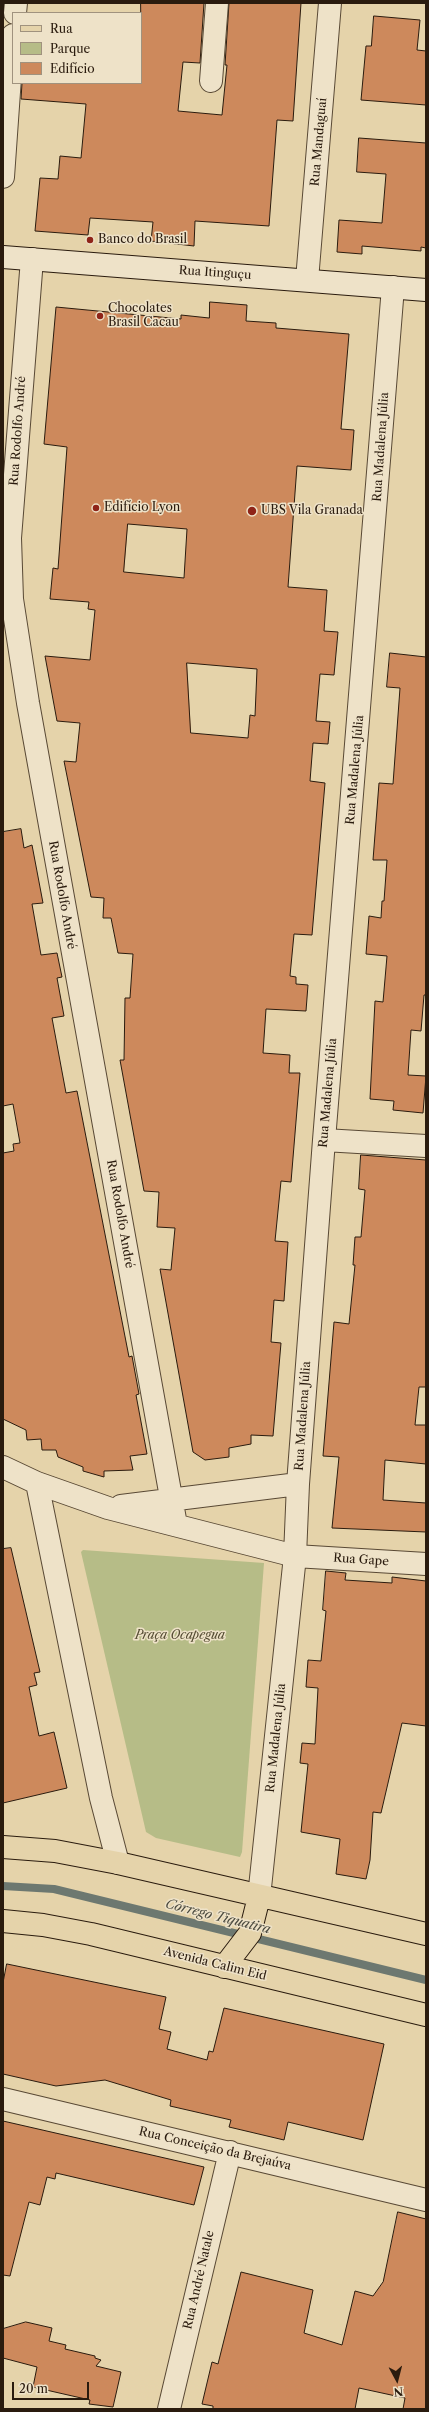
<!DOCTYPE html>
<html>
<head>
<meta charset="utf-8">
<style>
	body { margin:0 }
	#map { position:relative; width:429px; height:2412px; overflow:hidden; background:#e5d3aa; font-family:"Libre Caslon Text",serif }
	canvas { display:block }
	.frame { position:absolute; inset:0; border:4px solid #2a1b0e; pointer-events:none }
	.legend { position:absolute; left:12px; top:12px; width:130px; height:72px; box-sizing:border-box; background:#eee2c8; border:1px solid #a0927e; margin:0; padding:5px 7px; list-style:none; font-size:12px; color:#2a1b0e }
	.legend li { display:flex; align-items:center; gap:8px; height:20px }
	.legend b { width:20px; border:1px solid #a0927e }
	.north { position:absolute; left:377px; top:2360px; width:40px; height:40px; -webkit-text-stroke:3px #eee2c8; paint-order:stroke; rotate:173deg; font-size:11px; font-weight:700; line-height:16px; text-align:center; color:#2a1b0e }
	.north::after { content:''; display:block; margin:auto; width:14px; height:18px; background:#2a1b0e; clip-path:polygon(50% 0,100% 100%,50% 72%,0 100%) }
	.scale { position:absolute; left:12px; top:2382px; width:77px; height:18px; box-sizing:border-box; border:2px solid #2a1b0e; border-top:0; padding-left:5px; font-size:12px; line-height:14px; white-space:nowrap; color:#2a1b0e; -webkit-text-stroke:3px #eee2c8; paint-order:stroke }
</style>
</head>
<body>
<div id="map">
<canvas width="429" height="2412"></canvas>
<div class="frame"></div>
<ul class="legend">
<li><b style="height:5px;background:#e5d3aa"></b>Rua</li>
<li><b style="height:11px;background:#b6bc87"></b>Parque</li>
<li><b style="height:11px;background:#cd895c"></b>Edifício</li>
</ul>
<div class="north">N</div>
<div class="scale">20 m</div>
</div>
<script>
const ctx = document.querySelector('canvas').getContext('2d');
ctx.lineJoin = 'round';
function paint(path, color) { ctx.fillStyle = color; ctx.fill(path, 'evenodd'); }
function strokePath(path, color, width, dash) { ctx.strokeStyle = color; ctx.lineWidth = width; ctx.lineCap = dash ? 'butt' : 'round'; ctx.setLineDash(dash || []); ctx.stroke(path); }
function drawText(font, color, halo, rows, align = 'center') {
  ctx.font = font + ' "Libre Caslon Text",serif'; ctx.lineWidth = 3; ctx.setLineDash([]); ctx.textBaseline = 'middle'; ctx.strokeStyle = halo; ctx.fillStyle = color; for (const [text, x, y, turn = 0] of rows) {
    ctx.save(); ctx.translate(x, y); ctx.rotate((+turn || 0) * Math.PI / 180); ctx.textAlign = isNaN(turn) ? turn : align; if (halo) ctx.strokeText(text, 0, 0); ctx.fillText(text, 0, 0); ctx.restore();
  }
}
const green = new Path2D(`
	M 83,1550 L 264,1563 L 242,1852 L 240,1857 L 156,1838 L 146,1832 L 81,1552 Z`);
const stream = new Path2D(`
	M 3,1886 L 54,1889 L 426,1980`);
const building = new Path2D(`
	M 141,3 L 204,3 L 200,63 L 183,62 L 178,111 L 222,115 L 227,65 L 225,65 L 229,3 L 301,3 L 293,121 L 277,120 L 269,226 L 195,221 L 194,246 L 151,241 L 153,222 L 90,218 L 88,235 L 35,231 L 40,178 L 58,179 L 60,156 L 81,158 L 86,104 L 21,99 L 22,83 L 141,83 Z
	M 374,16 L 420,20 L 417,50 L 426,51 L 426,105 L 361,100 L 366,46 L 371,46 Z
	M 359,138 L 426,143 L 426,248 L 421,247 L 421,251 L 362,246 L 362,254 L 337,252 L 339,220 L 382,223 L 386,174 L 357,172 Z
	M 210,302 L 247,305 L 246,321 L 276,323 L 276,328 L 349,334 L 341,429 L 354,430 L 351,470 L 297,466 L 288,587 L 327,590 L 324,631 L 338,632 L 334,675 L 320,674 L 316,721 L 330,722 L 328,744 L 313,743 L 310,781 L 325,783 L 312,935 L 294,934 L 290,976 L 296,977 L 296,984 L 308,985 L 306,1011 L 266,1009 L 263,1053 L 290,1055 L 289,1073 L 300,1073 L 291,1182 L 281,1181 L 275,1241 L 288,1242 L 284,1301 L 274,1300 L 271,1342 L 281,1343 L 273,1436 L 251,1435 L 251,1444 L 229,1448 L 229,1457 L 205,1460 L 193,1452 L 160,1269 L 171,1270 L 175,1228 L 157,1227 L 159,1192 L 144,1191 L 120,1060 L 124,1060 L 125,998 L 130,998 L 133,954 L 118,953 L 111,918 L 103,918 L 104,898 L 91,897 L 64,761 L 76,762 L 80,723 L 57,721 L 45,656 L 90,660 L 95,610 L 88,609 L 89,602 L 50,599 L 53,568 L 58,569 L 67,447 L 44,444 L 56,307 L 181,319 L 181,315 L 209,318 ZM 128,524 L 187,529 L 184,578 L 124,572 ZM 187,663 L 257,669 L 255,716 L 250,715 L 248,738 L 191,733 Z
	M 390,653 L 426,657 L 426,995 L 424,995 L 421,1031 L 411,1030 L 408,1075 L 426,1076 L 423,1113 L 393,1110 L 394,1101 L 370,1099 L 375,1001 L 383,1002 L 387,956 L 366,954 L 369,916 L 381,918 L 382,901 L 384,901 L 387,860 L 373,860 L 379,783 L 393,784 L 400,688 L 387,687 Z
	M 21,829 L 24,848 L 32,845 L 43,903 L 32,904 L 41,955 L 57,953 L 62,977 L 57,978 L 64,1016 L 52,1018 L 66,1093 L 77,1091 L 129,1357 L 132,1356 L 139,1394 L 136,1395 L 147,1454 L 130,1456 L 133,1470 L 104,1471 L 104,1477 L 83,1471 L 83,1467 L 58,1457 L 56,1450 L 42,1450 L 41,1439 L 27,1440 L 26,1430 L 3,1419 L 3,1153 L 14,1151 L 13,1144 L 20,1143 L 13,1104 L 3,1106 L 3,832 Z
	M 361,1155 L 426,1160 L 426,1387 L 419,1387 L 415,1425 L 426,1425 L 426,1464 L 385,1460 L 383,1500 L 426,1503 L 426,1532 L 332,1528 L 339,1457 L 323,1456 L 334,1322 L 349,1324 L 355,1265 L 353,1265 L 355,1237 L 361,1237 L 365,1190 L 359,1189 Z
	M 11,1548 L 40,1672 L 34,1673 L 37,1685 L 29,1687 L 39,1736 L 54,1732 L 67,1788 L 3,1803 L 3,1549 Z
	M 326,1571 L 346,1573 L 345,1580 L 392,1583 L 392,1577 L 426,1581 L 426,1726 L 402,1723 L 381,1813 L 373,1812 L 370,1860 L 366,1879 L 336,1874 L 340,1839 L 301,1832 L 308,1764 L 300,1763 L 302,1743 L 315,1744 L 318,1688 L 306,1687 L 308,1660 L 321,1661 L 326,1611 L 323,1610 Z
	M 7,1964 L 166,1997 L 159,2029 L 171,2032 L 167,2049 L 207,2060 L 209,2051 L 213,2052 L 224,2008 L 384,2044 L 363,2140 L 288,2122 L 284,2140 L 229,2127 L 231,2120 L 170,2106 L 171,2100 L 105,2080 L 56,2086 L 3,2074 L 3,1983 Z
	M 3,2121 L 204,2167 L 194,2205 L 56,2173 L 55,2179 L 47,2177 L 40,2205 L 29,2202 L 10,2276 L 3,2275 Z
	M 398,2212 L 426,2219 L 426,2409 L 403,2409 L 405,2398 L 359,2388 L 355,2409 L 213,2409 L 213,2406 L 202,2404 L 212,2362 L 218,2364 L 241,2272 L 313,2290 L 304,2333 L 342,2345 L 355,2291 L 373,2296 L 383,2282 Z
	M 26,2322 L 52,2328 L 49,2341 L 66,2345 L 65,2349 L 95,2356 L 95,2358 L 101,2360 L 96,2366 L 121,2372 L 113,2407 L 89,2404 L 90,2400 L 33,2387 L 37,2367 L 3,2358 L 3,2329 Z`);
const minor = new Path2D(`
	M 15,13 L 16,3
	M 211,81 L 217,3
	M 3,177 L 13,35
	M 32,259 L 10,538 L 12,599 L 28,703 L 176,1525
	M 307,280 L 330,3
	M 324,1140 L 426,1146
	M 3,1467 L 37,1483 L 108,1508 L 295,1556 L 426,1564
	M 37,1483 L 101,1798 L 118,1863
	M 121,1506 L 298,1484
	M 259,1897 L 295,1556 L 298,1484 L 324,1140 L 393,287
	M 3,2099 L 426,2200
	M 169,2409 L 230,2152`);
const secondary = new Path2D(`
	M 3,257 L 426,290`);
const primary = new Path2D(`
	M 3,1847 L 55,1851 L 118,1863 L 426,1934
	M 3,1921 L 43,1925 L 91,1934 L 426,2015
	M 224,1967 L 250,1933 L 259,1897`);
const markers = [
	[90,240,4,"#8f2418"],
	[100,316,4,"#8f2418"],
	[96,508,4,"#8f2418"],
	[252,511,5,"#8f2418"]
];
const streetNames = [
	["Rua Mandaguaí",319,142,-85],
	["Rua Itinguçu",215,273,4],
	["Rua Rodolfo André",18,431,-86],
	["Rua Madalena Júlia",381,447,-86],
	["Rua Madalena Júlia",355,770,-85],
	["Rua Rodolfo André",62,895,80],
	["Rua Madalena Júlia",328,1093,-85],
	["Rua Rodolfo André",120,1214,80],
	["Rua Madalena Júlia",303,1416,-86],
	["Rua Gape",361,1560,4],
	["Rua Madalena Júlia",276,1738,-84],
	["Avenida Calim Eid",215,1964,14],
	["Rua Conceição da Brejaúva",215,2149,13],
	["Rua André Natale",199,2280,-77]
];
const poiNames = [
	["Banco do Brasil",98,240],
	["Chocolates",108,309],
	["Brasil Cacau",108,323],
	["Edifício Lyon",104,508],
	["UBS Vila Granada",261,511]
];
const parkNames = [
	["Praça Ocapegua",180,1636]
];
const waterNames = [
	["Córrego Tiquatira",218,1917,14]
];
paint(green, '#b6bc87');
strokePath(stream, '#6d7870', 8);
paint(building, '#cd895c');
strokePath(building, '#2a1b0e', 1);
strokePath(minor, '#594935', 24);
strokePath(secondary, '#2a1b0e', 24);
strokePath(primary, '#2a1b0e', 24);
strokePath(minor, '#eee2c8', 22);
strokePath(secondary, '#eee2c8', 22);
strokePath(primary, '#e5d3aa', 22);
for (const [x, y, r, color] of markers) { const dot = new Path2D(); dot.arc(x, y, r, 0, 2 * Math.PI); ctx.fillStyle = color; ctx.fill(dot); strokePath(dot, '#eee2c8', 1.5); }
drawText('12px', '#2a1b0e', '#eee2c8', streetNames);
drawText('12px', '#2a1b0e', '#eee2c8', poiNames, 'left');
drawText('italic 12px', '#544b32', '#eee2c8', parkNames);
drawText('italic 13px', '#4b4a3f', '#eee2c8', waterNames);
</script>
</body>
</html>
